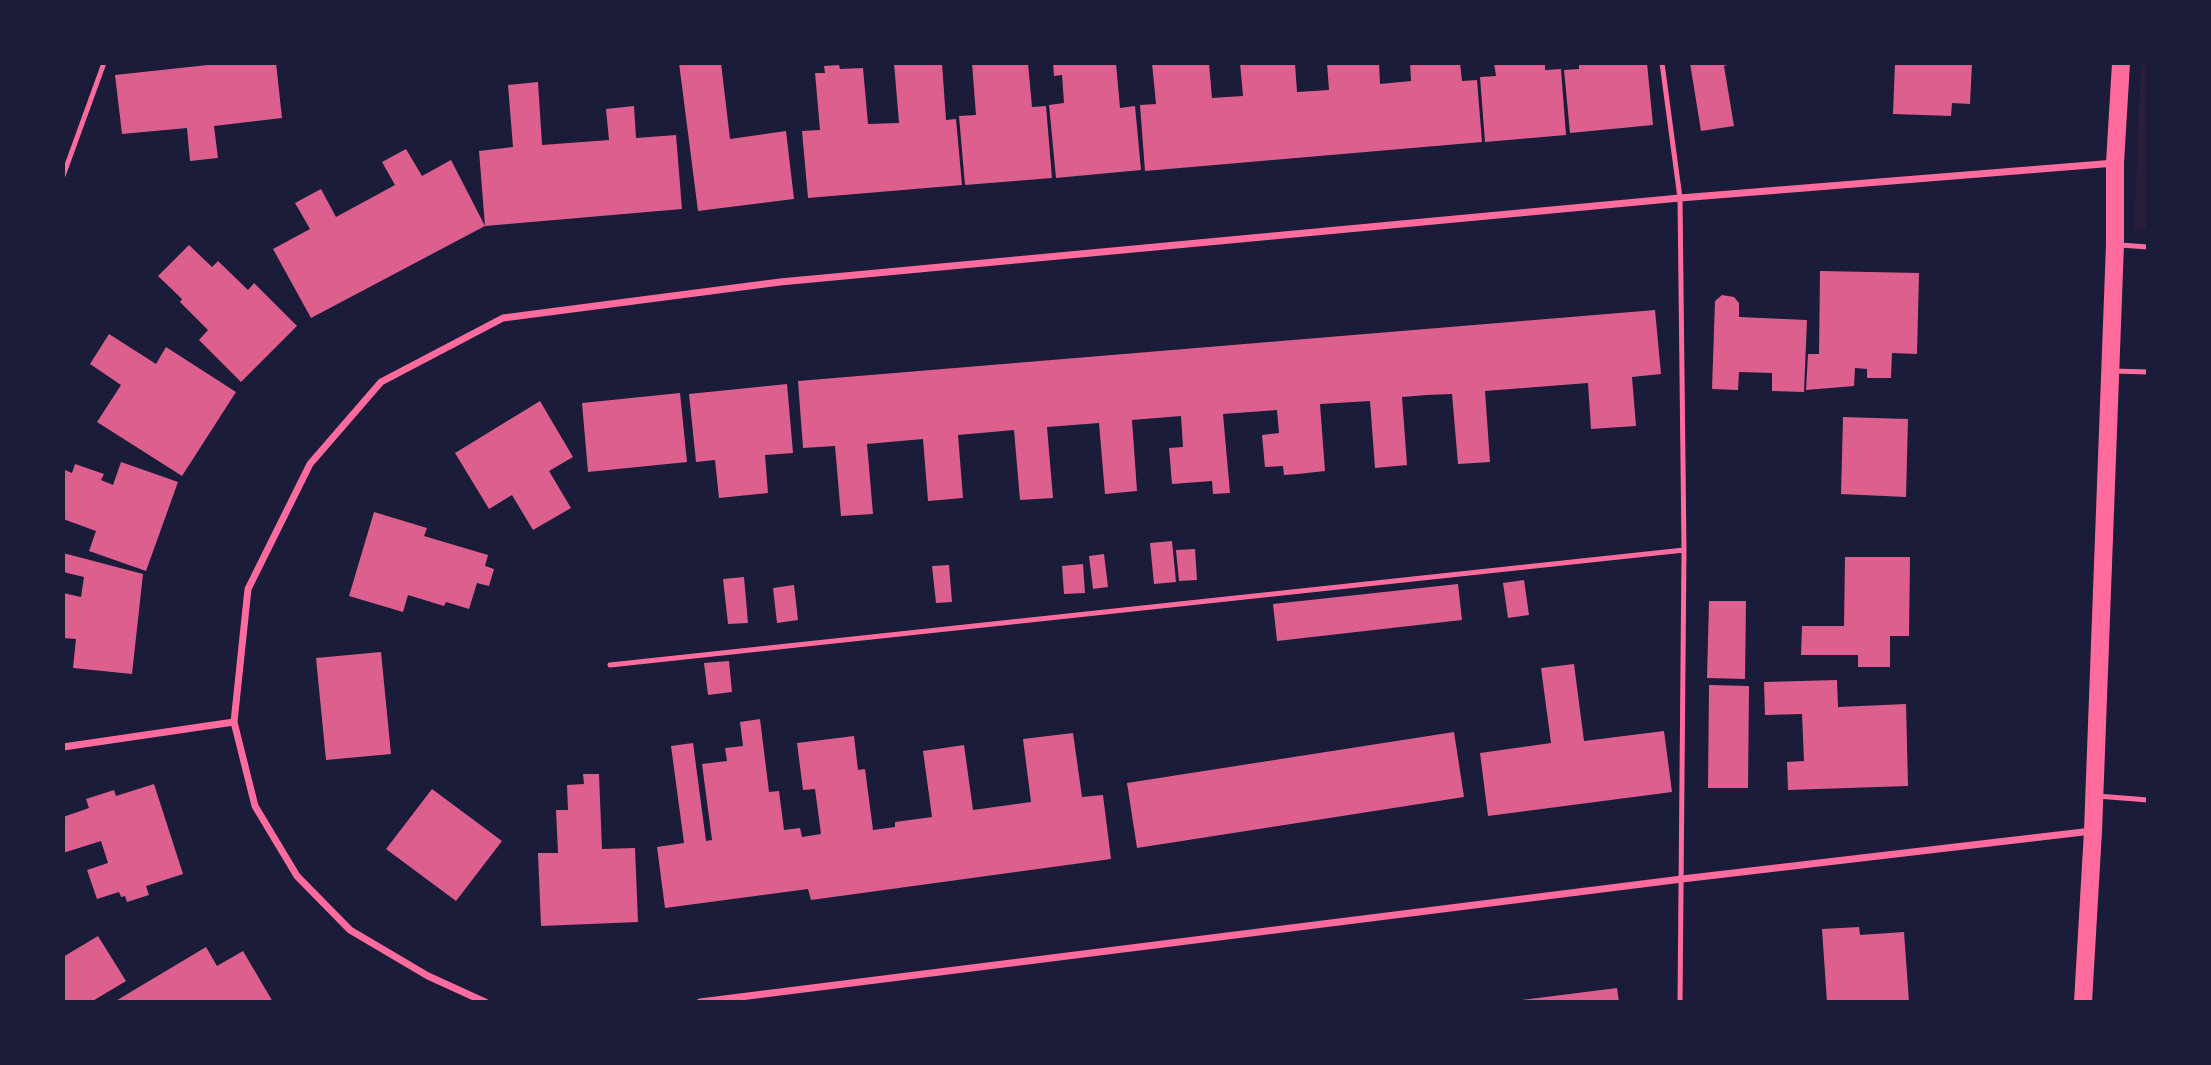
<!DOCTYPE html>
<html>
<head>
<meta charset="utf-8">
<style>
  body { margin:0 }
  #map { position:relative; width:2211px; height:1065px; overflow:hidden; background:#1b1b3a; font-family:Overpass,sans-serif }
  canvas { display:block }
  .frame { position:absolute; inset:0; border:65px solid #1b1b3a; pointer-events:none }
</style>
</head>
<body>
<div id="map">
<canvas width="2211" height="1065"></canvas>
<div class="frame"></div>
</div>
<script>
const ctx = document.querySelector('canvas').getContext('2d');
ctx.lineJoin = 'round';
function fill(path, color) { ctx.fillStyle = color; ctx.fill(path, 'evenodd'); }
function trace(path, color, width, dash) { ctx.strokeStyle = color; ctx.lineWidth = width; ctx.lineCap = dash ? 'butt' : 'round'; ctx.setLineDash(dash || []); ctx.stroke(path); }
fill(new Path2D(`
  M 2141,63 L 2148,63 L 2148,228 L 2134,229 Z`), '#2a1e3b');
fill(new Path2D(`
  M 226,63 L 276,63 L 282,118 L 214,126 L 218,158 L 190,161 L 187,128 L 122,134 L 115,75 Z
  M 679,63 L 721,63 L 730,139 L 786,131 L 794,199 L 698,211 Z
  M 894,63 L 942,63 L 946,120 L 956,119 L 962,185 L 808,198 L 802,131 L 820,130 L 815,73 L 825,73 L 824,66 L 839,65 L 840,69 L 863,68 L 868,124 L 899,123 Z
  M 972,63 L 1028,63 L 1032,107 L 1046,106 L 1052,178 L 965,185 L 959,116 L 976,115 Z
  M 1053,63 L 1116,63 L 1120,108 L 1135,106 L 1141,170 L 1056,178 L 1049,105 L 1064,103 L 1062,75 L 1054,76 Z
  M 1152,63 L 1209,63 L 1212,98 L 1243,96 L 1240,63 L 1295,63 L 1297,92 L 1329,90 L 1327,63 L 1379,63 L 1380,84 L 1411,81 L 1410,63 L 1460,63 L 1462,81 L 1477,80 L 1482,142 L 1145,171 L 1140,105 L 1156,104 Z
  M 1494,63 L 1545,63 L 1545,70 L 1561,69 L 1566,135 L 1485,142 L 1480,77 L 1496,76 Z
  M 1579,63 L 1647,63 L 1653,125 L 1570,133 L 1564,70 L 1579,69 Z
  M 1690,63 L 1734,63 L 1724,66 L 1734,126 L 1701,131 Z
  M 1895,63 L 1972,63 L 1970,104 L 1952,103 L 1951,116 L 1893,114 Z
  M 538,82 L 542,145 L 609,140 L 606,109 L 634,106 L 636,138 L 676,135 L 682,209 L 485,226 L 311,318 L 273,249 L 310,229 L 295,203 L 321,189 L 336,217 L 395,185 L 382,162 L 406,149 L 422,176 L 451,160 L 485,226 L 479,151 L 513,147 L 508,85 Z
  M 189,245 L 212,267 L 218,261 L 248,290 L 254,283 L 297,326 L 241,382 L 199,340 L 208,330 L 180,302 L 182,299 L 158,276 Z
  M 1820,271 L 1919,273 L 1917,354 L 1892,353 L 1891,378 L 1867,378 L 1867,369 L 1855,368 L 1854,386 L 1806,390 L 1808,354 L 1819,354 Z
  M 1722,295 L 1734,297 L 1739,303 L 1739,317 L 1807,320 L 1804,392 L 1772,391 L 1772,373 L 1739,372 L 1738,390 L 1712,389 L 1715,301 Z
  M 1655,310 L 1661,374 L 1632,377 L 1636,426 L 1591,429 L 1588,383 L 1485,391 L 1490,462 L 1458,464 L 1452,394 L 1427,395 L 1402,397 L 1407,465 L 1375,468 L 1370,401 L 1320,404 L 1325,471 L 1298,474 L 1284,475 L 1283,466 L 1265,467 L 1262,435 L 1279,433 L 1277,410 L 1223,414 L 1230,493 L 1213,494 L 1212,481 L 1172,484 L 1169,448 L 1183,447 L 1181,416 L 1132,420 L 1137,491 L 1105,494 L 1099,423 L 1047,427 L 1053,498 L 1020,500 L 1014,430 L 958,435 L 963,498 L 928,501 L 923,439 L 867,444 L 873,514 L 841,516 L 835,446 L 803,448 L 798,381 Z
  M 109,334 L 156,364 L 166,347 L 236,392 L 182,476 L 97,422 L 121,385 L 90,364 Z
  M 787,384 L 793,453 L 765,455 L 768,493 L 719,498 L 715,460 L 696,462 L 689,394 Z
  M 680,393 L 687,462 L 588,472 L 582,403 Z
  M 540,401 L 573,457 L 549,471 L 571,508 L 533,530 L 512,495 L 489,509 L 455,453 Z
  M 1843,417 L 1908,419 L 1906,497 L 1841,494 Z
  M 121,462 L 178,482 L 146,571 L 89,551 L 96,531 L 63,519 L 63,477 L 65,470 L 72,473 L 75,464 L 104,474 L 101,480 L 113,485 Z
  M 374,512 L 427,528 L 424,536 L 488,555 L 485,566 L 494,569 L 489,586 L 477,583 L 469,609 L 446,602 L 444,606 L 408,595 L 403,612 L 349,596 Z
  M 1172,541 L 1176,582 L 1154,584 L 1150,543 Z
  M 1195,549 L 1197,580 L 1179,581 L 1176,550 Z
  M 63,553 L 143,574 L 132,674 L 73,668 L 76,639 L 63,638 L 63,593 L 81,597 L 84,577 L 63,572 Z
  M 1104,554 L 1108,587 L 1093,589 L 1089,556 Z
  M 1845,557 L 1910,557 L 1909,636 L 1890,636 L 1890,667 L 1858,667 L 1858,655 L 1801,655 L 1802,626 L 1844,626 Z
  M 1083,564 L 1085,593 L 1064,594 L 1062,566 Z
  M 949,565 L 952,602 L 936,603 L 932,566 Z
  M 744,577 L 748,623 L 728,624 L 723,579 Z
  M 1524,580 L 1529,615 L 1508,618 L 1503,583 Z
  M 1458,584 L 1462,620 L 1277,641 L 1273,604 Z
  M 794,585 L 798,620 L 777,623 L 773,588 Z
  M 1709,601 L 1746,601 L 1745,679 L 1707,678 Z
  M 381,652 L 391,754 L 326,760 L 316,658 Z
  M 729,661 L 732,692 L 708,695 L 704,663 Z
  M 1574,664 L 1584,741 L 1664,731 L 1672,792 L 1488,816 L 1480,753 L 1551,743 L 1541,668 Z
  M 1837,680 L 1838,707 L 1906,704 L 1908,786 L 1788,790 L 1787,762 L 1804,761 L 1802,714 L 1765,715 L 1764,682 Z
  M 1709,685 L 1749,686 L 1748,788 L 1708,788 Z
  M 760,719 L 769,792 L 779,791 L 784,830 L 800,828 L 802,837 L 821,834 L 815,789 L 803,790 L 797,743 L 854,736 L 858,770 L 865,769 L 873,830 L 895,827 L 895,822 L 932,817 L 923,751 L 964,745 L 973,810 L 1031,802 L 1023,739 L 1073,733 L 1082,797 L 1103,795 L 1111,859 L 811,900 L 808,889 L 665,908 L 657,847 L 684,843 L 671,746 L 693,743 L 706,841 L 712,840 L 702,764 L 727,761 L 725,748 L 743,746 L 740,722 Z
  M 1454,732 L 1464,797 L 1137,848 L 1127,783 Z
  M 583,774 L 599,774 L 602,849 L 635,848 L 638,922 L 541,926 L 538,853 L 558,853 L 556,810 L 568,810 L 567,785 L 584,784 Z
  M 154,784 L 183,874 L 146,886 L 149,895 L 127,902 L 125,896 L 121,897 L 119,892 L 97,899 L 87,870 L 108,863 L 101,841 L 63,853 L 63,817 L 89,808 L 86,799 L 114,790 L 116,796 Z
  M 432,789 L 502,841 L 456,901 L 386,849 Z
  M 1859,927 L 1860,935 L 1904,932 L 1909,1002 L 1827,1002 L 1822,929 Z
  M 98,936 L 126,981 L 91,1002 L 63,1002 L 63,957 Z
  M 206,947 L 217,966 L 243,951 L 273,1002 L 114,1002 Z
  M 1617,988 L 1619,1002 L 1522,1002 L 1522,1000 Z`), '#dd5f8e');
trace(new Path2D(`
  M 1662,63 L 1680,198 L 1684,550 L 1680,1002
  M 63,176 L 104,63
  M 2120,245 L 2148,247
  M 2113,371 L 2148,372
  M 610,665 L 1684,550
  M 2097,796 L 2148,800`), '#ff6b9d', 5);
trace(new Path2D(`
  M 63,747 L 234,722
  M 485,1002 L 428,976 L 350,930 L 297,876 L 255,806 L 234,722 L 248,589 L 310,464 L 381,382 L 503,318 L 780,282 L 1680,198 L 2115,163
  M 700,1002 L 1682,879 L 2092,831`), '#ff6b9d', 7);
trace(new Path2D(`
  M 2083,1002 L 2093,831 L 2115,244 L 2115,163 L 2121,63`), '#ff6b9d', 18);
</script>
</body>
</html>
